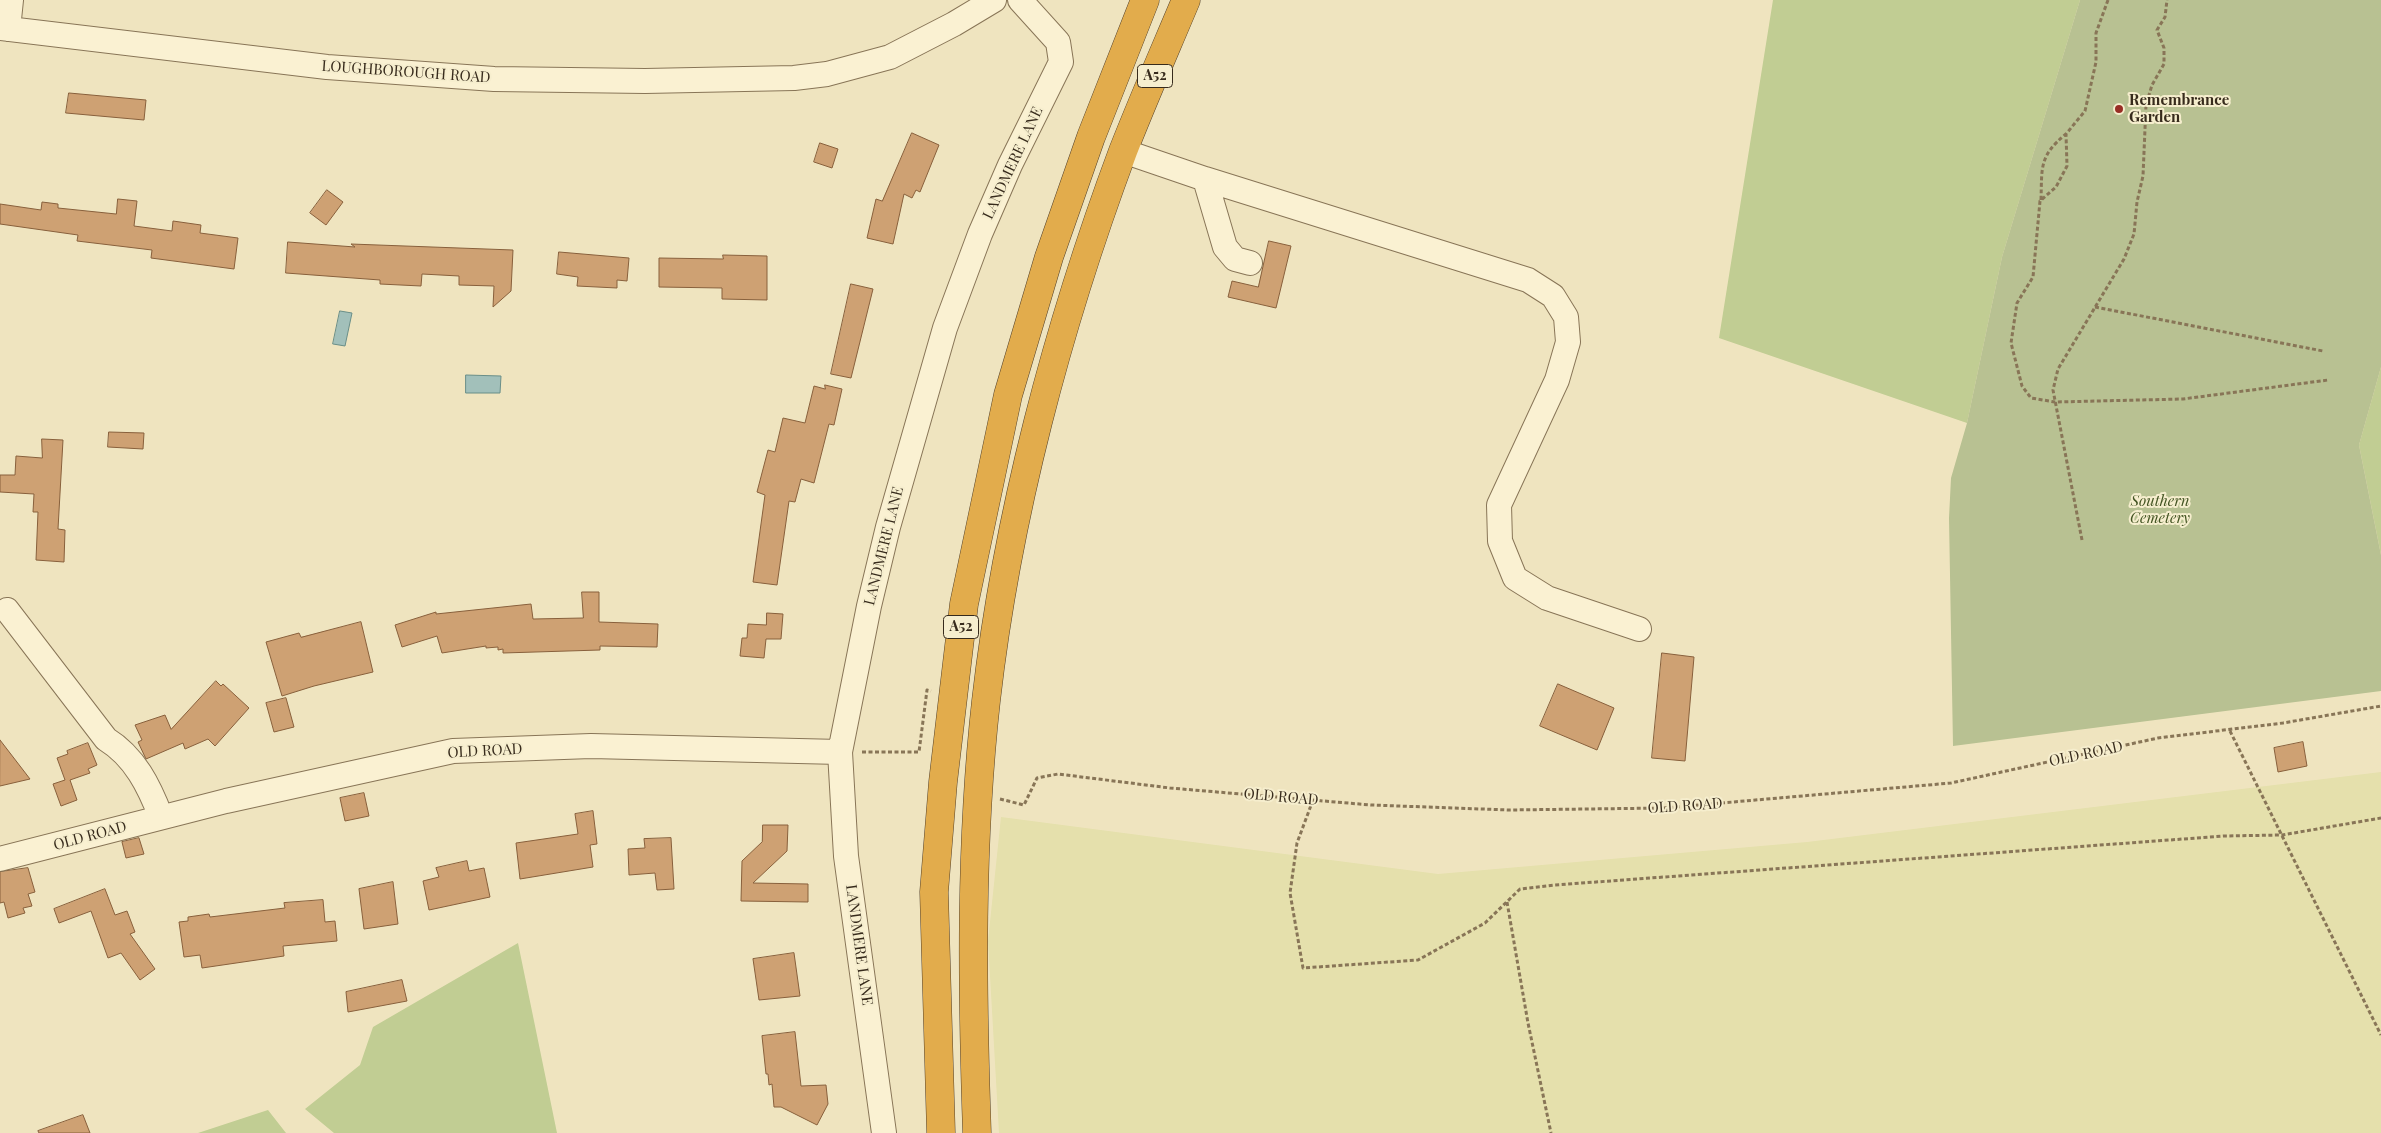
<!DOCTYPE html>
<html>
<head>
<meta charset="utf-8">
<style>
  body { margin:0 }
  canvas { display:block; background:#efe4bf }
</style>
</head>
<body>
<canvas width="2381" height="1133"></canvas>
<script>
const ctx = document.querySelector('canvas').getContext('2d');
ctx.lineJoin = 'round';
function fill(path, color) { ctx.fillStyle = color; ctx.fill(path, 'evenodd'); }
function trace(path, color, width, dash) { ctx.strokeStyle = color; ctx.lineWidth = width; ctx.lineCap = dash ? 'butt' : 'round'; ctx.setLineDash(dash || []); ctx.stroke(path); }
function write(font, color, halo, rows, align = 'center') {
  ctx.font = font + ' "Playfair Display",serif'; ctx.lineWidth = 4; ctx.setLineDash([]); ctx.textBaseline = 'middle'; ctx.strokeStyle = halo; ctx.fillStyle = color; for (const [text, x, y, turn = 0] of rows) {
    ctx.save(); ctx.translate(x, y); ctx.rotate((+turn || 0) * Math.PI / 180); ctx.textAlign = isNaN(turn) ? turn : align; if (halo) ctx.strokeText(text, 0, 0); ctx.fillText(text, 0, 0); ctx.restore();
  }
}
fill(new Path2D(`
  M 2381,772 L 2381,1133 L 999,1133 L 988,941 L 1001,817 L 1438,874 L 1807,842 Z`), '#e5e0ac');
fill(new Path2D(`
  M 1773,0 L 2080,0 L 2002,257 L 1967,423 L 1719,338 Z
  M 2381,367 L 2381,555 L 2359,445 Z
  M 518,943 L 557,1133 L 334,1133 L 305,1109 L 360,1065 L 373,1027 Z
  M 268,1110 L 286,1133 L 198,1133 Z`), '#c1cd93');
fill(new Path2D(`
  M 2080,0 L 2381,0 L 2381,367 L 2359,445 L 2381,555 L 2381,691 L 1953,746 L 1949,518 L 1951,478 L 1967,423 L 2002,257 Z`), '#b8c192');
const water = new Path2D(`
  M 340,311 L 352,313 L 345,346 L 333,344 Z
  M 466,375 L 501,376 L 500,393 L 466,393 Z`);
fill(water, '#a2c0ba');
trace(water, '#698e88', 1);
const building = new Path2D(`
  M 69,93 L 146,100 L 144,120 L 66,113 Z
  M 912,133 L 939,145 L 920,192 L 916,190 L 912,198 L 904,194 L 893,244 L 867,238 L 876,199 L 882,201 Z
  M 820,143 L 838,149 L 832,168 L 814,162 Z
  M 327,190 L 343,202 L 326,225 L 310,213 Z
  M 118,199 L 137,201 L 134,226 L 172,231 L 173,221 L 201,225 L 200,233 L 238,238 L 234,269 L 151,258 L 152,250 L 77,241 L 78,235 L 0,224 L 0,204 L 41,210 L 42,202 L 58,204 L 58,208 L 116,214 Z
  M 1269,241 L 1291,246 L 1276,308 L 1228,297 L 1232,281 L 1258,287 Z
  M 288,242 L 355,247 L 351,244 L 513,250 L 511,291 L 493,307 L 494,286 L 459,285 L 459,276 L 422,274 L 421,286 L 380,284 L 380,280 L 286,273 Z
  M 559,252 L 629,258 L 627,281 L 617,280 L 617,288 L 577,286 L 578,277 L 557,274 Z
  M 723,255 L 767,256 L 767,300 L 722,299 L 722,288 L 659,287 L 659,258 L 723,259 Z
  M 851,284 L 873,289 L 851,378 L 831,374 Z
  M 825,385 L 842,389 L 834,425 L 829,424 L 814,483 L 801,479 L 795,502 L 789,501 L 777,585 L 753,582 L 765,495 L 757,492 L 768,450 L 775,452 L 783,418 L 805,423 L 814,386 L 825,389 Z
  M 109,432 L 144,433 L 143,449 L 108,447 Z
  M 42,439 L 63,440 L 58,529 L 65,530 L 64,562 L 36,560 L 38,512 L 33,512 L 34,494 L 0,492 L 0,475 L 15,475 L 16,456 L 42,458 Z
  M 582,592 L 599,592 L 599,622 L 658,624 L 657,647 L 600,646 L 600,650 L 503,653 L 503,649 L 498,650 L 498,647 L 486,648 L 486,646 L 442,653 L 437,636 L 402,647 L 395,625 L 436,612 L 436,614 L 531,604 L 533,619 L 583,618 Z
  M 767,613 L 783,614 L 781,639 L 766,639 L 764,658 L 740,656 L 742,638 L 747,638 L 748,624 L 766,625 Z
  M 361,622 L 373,672 L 314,686 L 282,696 L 266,642 L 299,633 L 301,637 Z
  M 1662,653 L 1694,657 L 1685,761 L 1652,758 Z
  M 216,681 L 221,686 L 223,684 L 249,708 L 215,746 L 208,739 L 185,749 L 183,743 L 146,759 L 138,742 L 142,740 L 135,725 L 165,715 L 171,729 Z
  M 1558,684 L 1614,708 L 1597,750 L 1540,726 Z
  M 286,698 L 294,727 L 274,732 L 266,703 Z
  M 0,740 L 30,779 L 0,786 Z
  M 2303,742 L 2307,766 L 2278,772 L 2274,748 Z
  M 88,743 L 97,765 L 88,769 L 90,773 L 70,780 L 77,800 L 61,806 L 53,784 L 65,780 L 57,758 L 68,754 L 67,751 Z
  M 364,793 L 369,816 L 345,821 L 340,798 Z
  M 593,811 L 597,844 L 590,845 L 593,867 L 520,879 L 516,843 L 578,834 L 575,814 Z
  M 763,825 L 788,825 L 787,851 L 753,883 L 808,884 L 808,902 L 741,901 L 742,861 L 762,842 Z
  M 139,838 L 144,854 L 126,858 L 122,842 Z
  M 671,838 L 674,889 L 657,890 L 655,873 L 629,875 L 628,849 L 645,848 L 644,839 Z
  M 467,861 L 469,871 L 484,868 L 490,897 L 429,910 L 423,881 L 439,877 L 436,868 Z
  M 28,868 L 35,892 L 28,894 L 32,906 L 23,908 L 25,913 L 8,918 L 4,902 L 0,903 L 0,872 Z
  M 393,882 L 398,924 L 364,929 L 359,889 Z
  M 105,889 L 115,915 L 127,911 L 135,932 L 130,934 L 155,969 L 140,980 L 121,953 L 108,958 L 91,911 L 59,923 L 54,909 Z
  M 323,900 L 325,922 L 335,921 L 337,941 L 283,946 L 284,956 L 202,968 L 200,955 L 184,957 L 179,922 L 188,921 L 188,917 L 209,914 L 210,917 L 285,908 L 284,903 Z
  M 794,953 L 800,996 L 759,1000 L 753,959 Z
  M 402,980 L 407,1001 L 348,1012 L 346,992 Z
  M 795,1032 L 801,1086 L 826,1085 L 828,1104 L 817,1125 L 781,1107 L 774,1107 L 772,1084 L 769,1085 L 768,1074 L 766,1074 L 762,1036 Z
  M 83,1115 L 90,1133 L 39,1133 L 38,1131 Z`);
fill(building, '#cea173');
trace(building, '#88603c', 1);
const minor = new Path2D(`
  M 0,28 L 327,67 L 494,79 L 645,81 L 794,78 L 827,74 L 890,57 L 954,24 L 994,0
  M 8,29 L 11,0
  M 1123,151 L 1205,179 L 1225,247 L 1235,259 L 1250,263
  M 1205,179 L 1528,280 L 1553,296 L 1566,317 L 1568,342 L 1557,380 L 1499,505 L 1500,541 L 1515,578 L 1547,598 L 1639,629
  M 7,610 L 106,739 C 135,757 149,786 161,817
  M 0,859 L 226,801 L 453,751 L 591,746 L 840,752
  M 884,1133 L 846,856 L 840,752 L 869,606 L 888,527 L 945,328 L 980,234 L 1010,165 L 1061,62 L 1058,42 L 1020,0`);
const highway = new Path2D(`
  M 941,1133 L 934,892 L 943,782 L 964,604 L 1008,395 L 1049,257 L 1091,137 L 1145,0
  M 977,1133 C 972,989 970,844 986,701 C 1007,516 1058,325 1123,151 C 1143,100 1165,50 1186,0`);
trace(minor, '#887557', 26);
trace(highway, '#55422b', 29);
trace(new Path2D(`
  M 2108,0 L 2096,33 L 2096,62 L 2085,111 L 2066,134 L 2067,166 L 2056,187 L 2040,201 L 2033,277 L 2017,303 L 2011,343 L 2022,386 L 2031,398 L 2055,402 L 2183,399 L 2328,380
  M 2041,200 C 2042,167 2039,156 2066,134
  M 2095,307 L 2323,351
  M 2082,540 L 2053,390 L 2058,369 L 2124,259 L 2134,234 L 2137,202 L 2143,176 L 2146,105 L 2152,85 L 2164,64 L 2164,48 L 2157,30 L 2165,17 L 2167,0
  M 2230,731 L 2381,1035
  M 862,752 L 919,752 L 927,690 L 931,691
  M 1000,799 L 1024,805 L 1037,778 L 1058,774 L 1170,788 L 1371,805 L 1509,810 L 1664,808 L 1951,783 L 2158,738 L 2283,723 L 2381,706
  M 1313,800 L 1297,843 L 1290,893 L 1303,968 L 1418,960 L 1485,923 L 1520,889 L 1555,885 L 2224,836 L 2282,835 L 2381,818
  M 1507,902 L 1528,1023 L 1551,1133`), '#887557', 3, [4, 2.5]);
trace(minor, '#faf1d2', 24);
trace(highway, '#e2ac4c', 28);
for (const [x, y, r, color] of [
  [2119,109,5,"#982e25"]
]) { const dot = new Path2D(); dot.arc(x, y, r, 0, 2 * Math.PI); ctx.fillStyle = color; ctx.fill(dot); trace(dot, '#f6eece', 2); }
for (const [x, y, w] of [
  [1155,76,35],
  [961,627,35]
]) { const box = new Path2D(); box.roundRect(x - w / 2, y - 11.5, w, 23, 4); ctx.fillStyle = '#f6eece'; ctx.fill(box); trace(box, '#372b1c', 1); }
write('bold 14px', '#372b1c', null, [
  ["A52",1155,76],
  ["A52",961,627]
]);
write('15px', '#372b1c', '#f6eece', [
  ["LOUGHBOROUGH ROAD",406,72,4],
  ["LANDMERE LANE",1013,163,-65],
  ["LANDMERE LANE",884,546,-76],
  ["OLD ROAD",485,751,-3],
  ["OLD ROAD",2086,754,-12],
  ["OLD ROAD",1281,797,5],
  ["OLD ROAD",1685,806,-4],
  ["OLD ROAD",90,836,-15],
  ["LANDMERE LANE",859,945,82]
]);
write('bold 15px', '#372b1c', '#f6eece', [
  ["Remembrance",2129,100],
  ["Garden",2129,117]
], 'left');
write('italic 15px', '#435422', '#f6eece', [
  ["Southern",2160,501],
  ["Cemetery",2160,518]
]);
</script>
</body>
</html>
